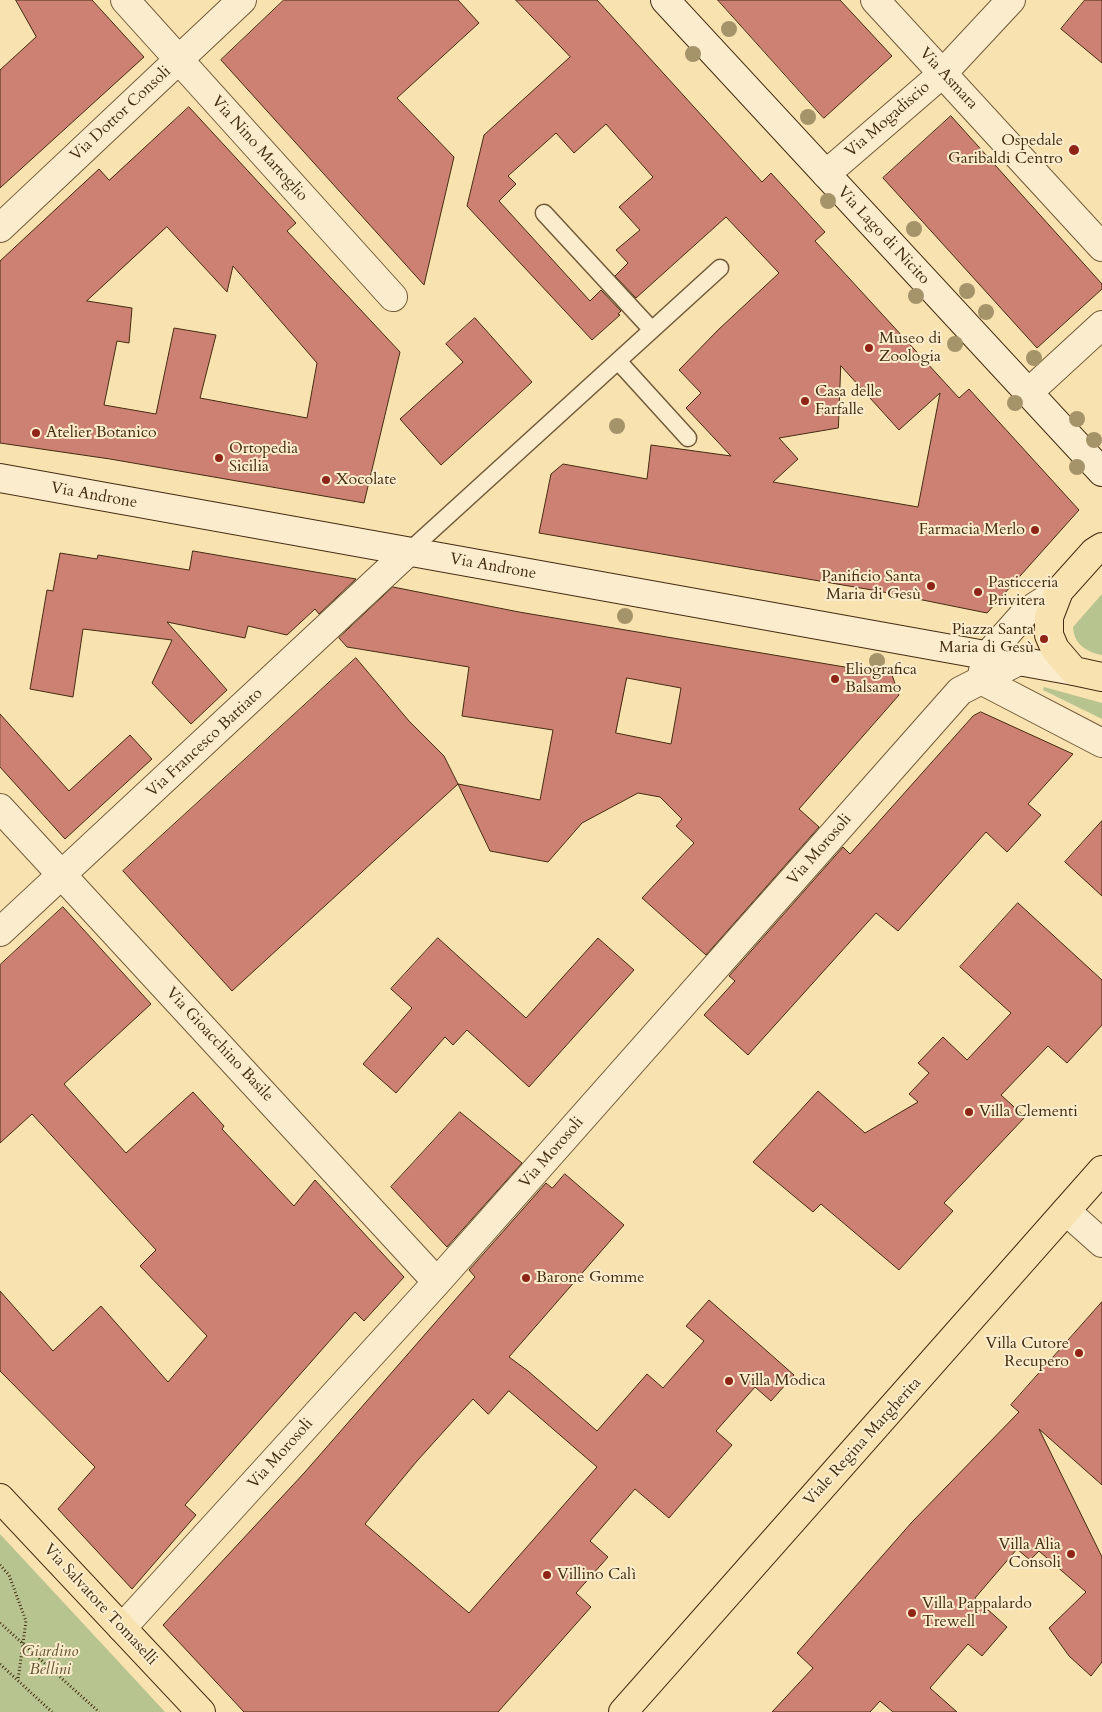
<!DOCTYPE html>
<html>
<head>
<meta charset="utf-8">
<style>
  body { margin:0 }
  canvas { display:block; background:#f8e2b0 }
</style>
</head>
<body>
<canvas width="1102" height="1712"></canvas>
<script>
const ctx = document.querySelector('canvas').getContext('2d');
ctx.lineJoin = 'round';
function fill(path, color) { ctx.fillStyle = color; ctx.fill(path, 'evenodd'); }
function trace(path, color, width, dash) { ctx.strokeStyle = color; ctx.lineWidth = width; ctx.lineCap = dash ? 'butt' : 'round'; ctx.setLineDash(dash || []); ctx.stroke(path); }
function write(font, color, halo, rows, align = 'center') {
  ctx.font = font + ' Cardo,serif'; ctx.lineWidth = 4; ctx.setLineDash([]); ctx.textBaseline = 'middle'; ctx.strokeStyle = halo; ctx.fillStyle = color; for (const [text, x, y, turn = 0] of rows) {
    ctx.save(); ctx.translate(x, y); ctx.rotate((+turn || 0) * Math.PI / 180); ctx.textAlign = isNaN(turn) ? turn : align; if (halo) ctx.strokeText(text, 0, 0); ctx.fillText(text, 0, 0); ctx.restore();
  }
}
fill(new Path2D(`
  M 1102,594 L 1102,655 C 1086,652 1074,644 1073,627 Z
  M 1044,687 L 1102,703 L 1102,719 L 1043,690 Z
  M 0,1534 L 142,1687 L 165,1712 L 0,1712 Z`), '#b8c48f');
const building = new Path2D(`
  M 16,0 L 92,0 L 144,57 L 0,188 L 0,70 L 36,37 Z
  M 284,0 L 458,0 L 479,23 L 397,98 L 454,157 L 424,285 L 221,60 Z
  M 516,0 L 597,0 L 762,182 L 771,173 L 825,232 L 815,241 L 959,398 L 969,389 L 1079,510 L 987,613 L 878,591 L 539,533 L 551,474 L 563,464 L 647,479 L 651,445 L 731,456 L 686,408 L 701,393 L 679,370 L 718,330 L 779,273 L 726,217 L 636,298 L 615,276 L 628,263 L 616,250 L 640,230 L 619,207 L 653,177 L 606,124 L 574,153 L 556,133 L 508,176 L 516,184 L 499,201 L 590,301 L 601,290 L 621,311 L 618,314 L 620,315 L 592,340 L 467,206 L 484,135 L 570,57 ZM 841,366 L 899,430 L 940,393 L 918,507 L 773,482 L 798,459 L 779,438 L 838,428 Z
  M 718,0 L 840,0 L 892,56 L 824,118 Z
  M 1085,0 L 1102,0 L 1102,63 L 1061,29 Z
  M 189,107 L 296,223 L 287,231 L 400,352 L 364,503 L 110,459 L 0,443 L 0,261 L 99,169 L 109,180 ZM 167,227 L 227,292 L 233,266 L 317,363 L 307,418 L 200,398 L 216,335 L 174,328 L 156,414 L 104,405 L 117,341 L 129,343 L 132,308 L 87,301 Z
  M 951,116 L 1102,284 L 1102,289 L 1037,348 L 883,178 Z
  M 475,318 L 532,382 L 441,465 L 400,419 L 463,362 L 446,344 Z
  M 193,551 L 356,579 L 319,614 L 315,609 L 287,635 L 248,626 L 245,638 L 167,622 L 227,690 L 191,724 L 152,683 L 172,640 L 83,629 L 73,697 L 30,689 L 47,590 L 53,591 L 60,553 L 97,559 L 98,555 L 189,570 Z
  M 393,587 L 519,612 L 892,675 L 899,695 L 799,809 L 819,827 L 706,955 L 642,898 L 694,843 L 676,826 L 682,819 L 660,797 L 638,793 L 582,823 L 548,862 L 490,851 L 458,784 L 540,800 L 553,730 L 462,716 L 469,667 L 347,647 L 339,638 ZM 627,678 L 681,688 L 671,744 L 616,733 Z
  M 356,658 L 409,721 L 444,756 L 458,784 L 232,991 L 123,871 Z
  M 981,712 L 1073,754 L 1028,804 L 1041,815 L 1007,852 L 986,832 L 898,931 L 876,913 L 748,1055 L 704,1015 L 735,981 L 729,976 L 843,847 L 850,854 L 973,716 Z
  M 0,714 L 69,791 L 130,735 L 152,759 L 65,839 L 0,767 Z
  M 1102,821 L 1102,896 L 1065,862 Z
  M 1018,903 L 1102,980 L 1102,1025 L 1067,1063 L 1048,1046 L 1001,1095 L 1025,1117 L 944,1203 L 953,1211 L 899,1270 L 821,1204 L 813,1212 L 753,1162 L 818,1091 L 865,1133 L 918,1102 L 909,1094 L 929,1073 L 918,1063 L 943,1037 L 967,1060 L 1011,1013 L 960,967 Z
  M 63,907 L 151,1004 L 64,1084 L 126,1153 L 193,1092 L 224,1126 L 222,1129 L 294,1206 L 315,1180 L 404,1277 L 364,1321 L 355,1312 L 185,1505 L 196,1515 L 132,1589 L 58,1509 L 95,1467 L 0,1371 L 0,1291 L 53,1351 L 101,1306 L 168,1382 L 207,1336 L 140,1266 L 156,1250 L 32,1114 L 0,1143 L 0,965 Z
  M 438,938 L 526,1018 L 598,938 L 634,970 L 529,1087 L 467,1030 L 453,1045 L 445,1037 L 396,1093 L 363,1064 L 412,1008 L 391,989 Z
  M 460,1112 L 522,1163 L 447,1247 L 391,1187 Z
  M 565,1174 L 624,1225 L 509,1357 L 528,1371 L 597,1431 L 647,1374 L 663,1388 L 704,1341 L 686,1326 L 709,1300 L 794,1375 L 771,1401 L 755,1387 L 716,1431 L 732,1445 L 669,1518 L 635,1489 L 590,1541 L 608,1557 L 576,1593 L 591,1607 L 498,1712 L 244,1712 L 163,1625 L 305,1472 L 475,1277 L 469,1270 L 546,1183 L 552,1188 ZM 509,1391 L 597,1467 L 469,1613 L 365,1524 L 417,1461 L 473,1399 L 488,1414 Z
  M 1102,1302 L 1102,1485 L 1039,1429 L 1102,1557 L 1102,1662 L 1091,1676 L 1069,1656 L 1049,1628 L 1086,1592 L 1039,1551 L 1030,1560 L 1017,1549 L 975,1598 L 1007,1627 L 982,1656 L 968,1644 L 930,1688 L 957,1712 L 893,1712 L 880,1701 L 870,1712 L 772,1712 L 813,1668 L 797,1653 L 912,1522 L 1019,1412 L 1011,1405 Z`);
fill(building, '#cd8172');
trace(building, '#442c11', 1);
const lane = new Path2D(`
  M 544,213 L 652,330
  M 618,361 L 688,438
  M 408,552 L 720,268`);
const street = new Path2D(`
  M 125,0 L 393,297
  M 875,0 L 1102,247
  M 826,174 L 942,74 L 1011,0
  M 0,228 L 242,0
  M 1028,393 L 1102,325
  M 1059,591 L 1025,613 L 986,657 L 981,680 L 1102,743
  M 0,808 L 437,1282
  M 0,932 L 408,552
  M 1066,1211 L 1102,1243
  M 122,1628 L 437,1282 L 960,691 L 1017,662`);
const secondary = new Path2D(`
  M 665,0 L 1102,472
  M 0,478 L 1074,671`);
const primary = new Path2D(`
  M 1102,547 L 1094,552 L 1059,591 L 1049,617 L 1049,635 L 1055,649 L 1074,671 L 1102,677
  M 0,1498 L 201,1712
  M 623,1712 L 1102,1170`);
trace(lane, '#715a39', 19);
trace(street, '#715a39', 30);
trace(secondary, '#442c11', 30);
trace(primary, '#442c11', 30);
trace(new Path2D(`
  M 0,1565 L 9,1575 L 26,1621 L 18,1680
  M 0,1623 L 99,1712
  M 0,1664 L 52,1712`), '#442c11', 3, [1, 2.5]);
trace(lane, '#faeccc', 16);
trace(street, '#faeccc', 28);
trace(secondary, '#faeccc', 28);
trace(primary, '#f8e2b0', 28);
ctx.fillStyle = '#a5936a';
for (const [x, y] of [
  [729,29],
  [693,54],
  [808,117],
  [828,201],
  [914,229],
  [967,291],
  [916,296],
  [986,312],
  [955,344],
  [1034,358],
  [1015,403],
  [1077,419],
  [617,426],
  [1094,440],
  [1077,467],
  [625,616],
  [877,661]
]) { ctx.beginPath(); ctx.arc(x, y, 8, 0, 2 * Math.PI); ctx.fill(); }
for (const [x, y, r, color] of [
  [1074,150,6,"#8f2418"],
  [869,348,5,"#8f2418"],
  [805,401,5,"#8f2418"],
  [36,433,5,"#8f2418"],
  [219,458,5,"#8f2418"],
  [326,480,5,"#8f2418"],
  [1035,530,5,"#8f2418"],
  [931,586,5,"#8f2418"],
  [978,592,5,"#8f2418"],
  [1044,639,5,"#8f2418"],
  [835,679,5,"#8f2418"],
  [969,1112,5,"#8f2418"],
  [526,1278,5,"#8f2418"],
  [1079,1353,5,"#8f2418"],
  [729,1381,5,"#8f2418"],
  [1071,1554,5,"#8f2418"],
  [547,1575,5,"#8f2418"],
  [912,1613,5,"#8f2418"]
]) { const dot = new Path2D(); dot.arc(x, y, r, 0, 2 * Math.PI); ctx.fillStyle = color; ctx.fill(dot); trace(dot, '#faeccc', 2); }
write('16px', '#442c11', '#faeccc', [
  ["Via Asmara",948,79,47],
  ["Via Dottor Consoli",121,114,-43],
  ["Via Mogadiscio",888,120,-41],
  ["Via Nino Martoglio",259,149,48],
  ["Via Lago di Nicito",883,236,47],
  ["Via Androne",94,496,10],
  ["Via Androne",493,567,10],
  ["Via Francesco Battiato",205,743,-43],
  ["Via Morosoli",820,850,-49],
  ["Via Gioacchino Basile",219,1045,47],
  ["Via Morosoli",552,1153,-49],
  ["Viale Regina Margherita",863,1442,-48],
  ["Via Morosoli",281,1454,-48],
  ["Via Salvatore Tomaselli",100,1605,47]
]);
write('16px', '#442c11', '#faeccc', [
  ["Ospedale",1063,141,"right"],
  ["Garibaldi Centro",1063,159,"right"],
  ["Museo di",879,339],
  ["Zoologia",879,357],
  ["Casa delle",815,392],
  ["Farfalle",815,410],
  ["Atelier Botanico",46,433],
  ["Ortopedia",229,449],
  ["Sicilia",229,467],
  ["Xocolate",336,480],
  ["Farmacia Merlo",1025,530,"right"],
  ["Panificio Santa",921,577,"right"],
  ["Maria di Gesù",921,595,"right"],
  ["Pasticceria",988,583],
  ["Privitera",988,601],
  ["Piazza Santa",1034,630,"right"],
  ["Maria di Gesù",1034,648,"right"],
  ["Eliografica",845,670],
  ["Balsamo",845,688],
  ["Villa Clementi",979,1112],
  ["Barone Gomme",536,1278],
  ["Villa Cutore",1069,1344,"right"],
  ["Recupero",1069,1362,"right"],
  ["Villa Modica",739,1381],
  ["Villa Alia",1061,1545,"right"],
  ["Consoli",1061,1563,"right"],
  ["Villino Calì",557,1575],
  ["Villa Pappalardo",922,1604],
  ["Trewell",922,1622]
], 'left');
write('italic 16px', '#615230', '#faeccc', [
  ["Giardino",50,1652],
  ["Bellini",50,1670]
]);
</script>
</body>
</html>
